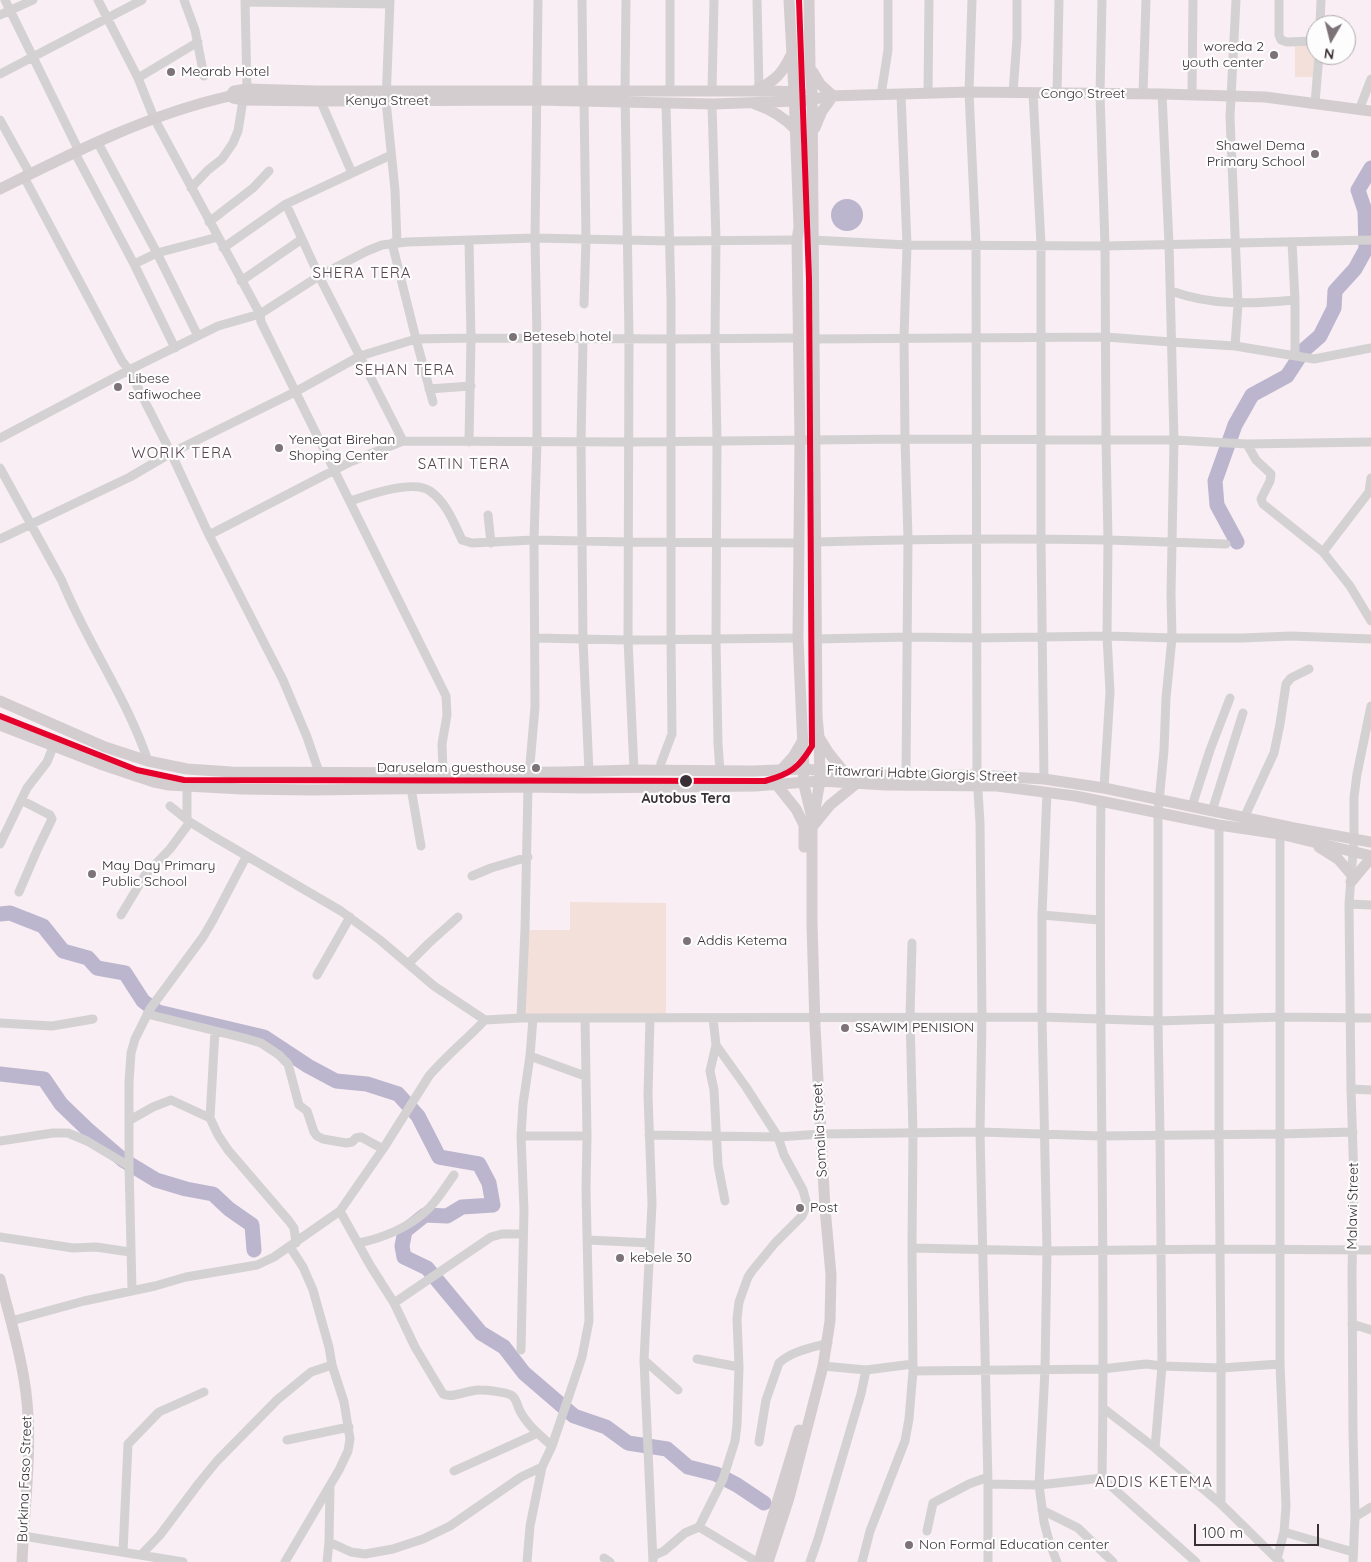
<!DOCTYPE html>
<html>
<head>
<meta charset="utf-8">
<style>
  body { margin:0 }
  #map { position:relative; width:1371px; height:1562px; overflow:hidden; background:#f8eef3; font-family:Quicksand,sans-serif }
  canvas { display:block }
  .north { position:absolute; left:1306px; top:15px; width:50px; height:50px; box-sizing:border-box; background:#fdfdfd; border:1px solid #afabad; border-radius:50%; rotate:188deg; font-size:14px; font-weight:700; line-height:20px; text-align:center; color:#392f34 }
  .north::after { content:''; display:block; margin:auto; width:18px; height:22px; background:#7c7277; clip-path:polygon(50% 0,100% 100%,50% 72%,0 100%) }
  .scale { position:absolute; left:1194px; top:1524px; width:125px; height:22px; box-sizing:border-box; border:2px solid #392f34; border-top:0; padding-left:6px; font-size:15px; line-height:18px; white-space:nowrap; color:#392f34; -webkit-text-stroke:4px #fdfdfd; paint-order:stroke }
</style>
</head>
<body>
<div id="map">
<canvas width="1371" height="1562"></canvas>
<div class="north">N</div>
<div class="scale">100 m</div>
</div>
<script>
const ctx = document.querySelector('canvas').getContext('2d');
ctx.lineJoin = 'round';
function fill(path, color) { ctx.fillStyle = color; ctx.fill(path, 'evenodd'); }
function trace(path, color, width, dash) { ctx.strokeStyle = color; ctx.lineWidth = width; ctx.lineCap = dash ? 'butt' : 'round'; ctx.setLineDash(dash || []); ctx.stroke(path); }
function write(font, color, halo, rows, align = 'center') {
  ctx.font = font + ' Quicksand,sans-serif'; ctx.lineWidth = 4.5; ctx.setLineDash([]); ctx.textBaseline = 'middle'; ctx.strokeStyle = halo; ctx.fillStyle = color; for (const [text, x, y, turn = 0] of rows) {
    ctx.save(); ctx.translate(x, y); ctx.rotate((+turn || 0) * Math.PI / 180); ctx.textAlign = isNaN(turn) ? turn : align; if (halo) ctx.strokeText(text, 0, 0); ctx.fillText(text, 0, 0); ctx.restore();
  }
}
fill(new Path2D(`
  M 1314,43 L 1315,77 L 1295,77 L 1295,44 Z
  M 570,902 L 666,903 L 666,1017 L 522,1016 L 527,930 L 570,930 Z`), '#f4e0db');
fill(new Path2D(`
  M831 215a16 16 0 1 1 32 0a16 16 0 1 1-32 0Z`), '#bbb5ce');
trace(new Path2D(`
  M 1237,542 L 1217,505 L 1215,481 L 1235,425 L 1252,395 L 1287,376 L 1304,350 L 1320,336 L 1334,308 L 1335,291 L 1355,269 L 1366,249 L 1365,211 L 1358,190 L 1371,168
  M 0,914 L 10,913 L 43,926 L 63,951 L 88,958 L 97,968 L 125,973 L 143,1001 L 158,1012 L 264,1037 L 308,1066 L 336,1081 L 367,1084 L 398,1094 L 418,1116 L 439,1157 L 479,1164 L 489,1183 L 493,1205 L 462,1207 L 447,1216 L 425,1215 L 405,1231 L 402,1246 L 404,1257 L 427,1268 L 481,1333 L 504,1347 L 524,1373 L 574,1416 L 606,1427 L 628,1443 L 667,1449 L 688,1467 L 716,1474 L 737,1485 L 764,1503
  M 0,1074 L 44,1079 L 61,1104 L 87,1129 L 123,1160 L 156,1180 L 186,1189 L 213,1194 L 229,1209 L 252,1225 L 254,1250`), '#bbb5ce', 15);
trace(new Path2D(`
  M 5,0 L 79,151
  M 98,0 L 138,78 L 154,118 L 260,314 L 261,322 L 446,696 L 447,715 L 442,744 L 443,773
  M 184,0 L 195,30 L 204,76
  M 245,0 L 247,89
  M 390,0 L 386,101 L 395,190 L 397,243
  M 582,0 L 583,90
  M 626,0 L 625,91 L 629,339 L 628,640 L 634,770
  M 757,0 L 759,88
  M 972,0 L 969,92 L 976,244 L 977,775 L 980,823 L 982,1017 L 980,1132 L 988,1484 L 988,1562
  M 1102,0 L 1100,94 L 1105,246 L 1106,440 L 1108,540 L 1107,636 L 1110,692 L 1104,788
  M 1279,0 L 1279,35 L 1281,40 L 1287,42 L 1316,41
  M 245,2 L 390,4
  M 0,15 L 33,0
  M 1320,25 L 1321,0
  M 0,74 L 142,0
  M 138,78 L 198,42
  M 670,91 L 670,0
  M 712,91 L 714,0
  M 928,93 L 929,0
  M 1013,93 L 1017,38 L 1017,0
  M 1033,93 L 1041,244 L 1041,540 L 1044,779
  M 901,94 L 907,245 L 904,337 L 905,439 L 908,539 L 906,776
  M 1057,94 L 1059,0
  M 1143,94 L 1146,0
  M 1192,94 L 1193,0
  M 318,95 L 352,173
  M 881,95 L 888,50 L 888,0
  M 584,101 L 586,239 L 584,304
  M 1315,103 L 1319,55
  M 712,104 L 716,240 L 715,339 L 717,440 L 716,639 L 718,744 L 720,771
  M 1359,110 L 1371,79
  M 0,120 L 30,174
  M 98,143 L 157,253 L 198,336
  M 75,153 L 134,264 L 175,348
  M 24,177 L 122,361 L 129,370 L 171,453 L 209,535 L 283,680 L 307,737 L 319,772
  M 191,188 L 208,170 L 222,159 L 233,143 L 238,131 L 243,100
  M 286,204 L 319,276 L 403,441
  M 209,222 L 253,188 L 269,171
  M 813,240 L 907,245 L 1105,246 L 1371,240
  M 469,241 L 471,338 L 469,442
  M 1292,242 L 1295,300 L 1295,356
  M 392,243 L 416,339 L 433,402
  M 223,248 L 286,204 L 391,155
  M 134,264 L 157,253 L 218,237
  M 241,281 L 302,239
  M 1171,291 C 1213,306 1251,304 1295,300
  M 583,339 L 581,441 L 582,541 L 583,640 L 589,772
  M 813,339 L 1106,337 L 1171,342 L 1235,346 L 1314,359 L 1371,348
  M 1235,346 L 1238,304 L 1230,117 L 1236,0
  M 429,389 L 471,386
  M 0,438 L 129,370 L 218,326 L 260,314 L 319,276 L 367,251 L 382,245 L 407,242 L 535,238 L 670,241 L 797,240
  M 1247,444 L 1256,460 L 1271,474 L 1270,481 L 1261,499 L 1263,504 L 1323,552 L 1350,586 L 1371,621
  M 0,468 L 62,581 C 87,643 127,698 148,761
  M 350,501 C 369,495 413,479 430,491 C 446,502 454,523 462,540 L 472,543 L 534,540 L 628,542 L 799,543
  M 488,515 L 491,543
  M 209,535 L 350,462 L 403,441 L 629,442 L 905,439 L 1174,440 L 1247,444 L 1371,442
  M 0,539 L 130,477 L 171,453 L 295,392 L 360,356 L 416,339 L 471,338 L 670,339 L 799,338
  M 816,542 C 913,539 1011,538 1108,540 C 1148,541 1187,543 1226,544
  M 1323,552 L 1369,492 L 1371,478
  M 536,638 L 628,640 L 798,638
  M 817,639 L 908,637 L 977,638 L 1107,636 L 1172,638 L 1242,638 L 1291,636 L 1371,639
  M 660,770 L 661,763 L 672,734 L 671,639 L 671,298 L 666,103
  M 411,788 L 421,846
  M 1047,792 L 1042,915 L 1042,1017 L 1047,1251 L 1045,1370 L 1039,1485 L 1044,1522 L 1049,1541 L 1057,1562
  M 1101,801 C 1098,1026 1106,1252 1102,1478
  M 170,806 L 190,822 L 211,835 L 341,911 L 380,940 L 434,986 L 485,1020 L 521,1018 L 1042,1017 L 1158,1021 L 1281,1017 L 1371,1018
  M 1192,806 L 1210,750 L 1230,698
  M 1212,811 L 1243,713
  M 1244,818 L 1274,753 L 1280,724 L 1286,684 L 1291,678 L 1309,669
  M 187,819 L 187,787
  M 0,844 L 27,788 L 47,762 L 53,747
  M 472,876 L 491,868 L 528,857
  M 19,892 L 38,848 L 52,819 L 50,815 L 21,800
  M 1349,904 L 1371,905
  M 121,915 L 145,875 L 170,849 L 190,822
  M 1042,915 L 1099,920
  M 912,943 L 910,1017 L 913,1133 L 912,1248 L 913,1371 L 1102,1369 L 1146,1364 L 1162,1366 L 1221,1368 L 1219,1135 L 1219,825
  M 408,964 L 429,943 L 458,917
  M 317,975 L 350,917
  M 147,1014 L 244,1038 L 261,1043 L 279,1055 L 288,1064 L 299,1105 L 307,1111 L 314,1132 L 317,1136 L 323,1139 L 346,1143 L 352,1142 L 356,1138 L 361,1137 L 383,1149
  M 521,1018 L 525,929 L 528,787 L 535,707 L 534,540 L 537,441 L 537,338 L 535,238 L 538,0
  M 650,1018 L 648,1095 L 652,1204 L 644,1360 L 653,1562
  M 713,1018 L 716,1045 L 710,1071 L 714,1090 L 718,1165 L 725,1201
  M 0,1023 L 52,1026 L 93,1019
  M 215,1031 L 210,1118 L 218,1135 L 228,1150 L 289,1221 L 294,1228 L 296,1243
  M 530,1056 L 585,1076
  M 1351,1089 L 1371,1090
  M 130,1120 L 153,1107 L 171,1100 L 210,1118
  M 649,1135 L 778,1137 L 821,1134 L 980,1132 L 1101,1136 L 1280,1134 L 1353,1132
  M 521,1136 L 587,1136
  M 0,1141 L 53,1133 L 68,1133 L 87,1141 L 129,1166
  M 340,1211 L 370,1265 L 394,1303 L 415,1347 L 443,1394 C 455,1399 468,1389 480,1390 C 487,1390 505,1392 511,1395 C 517,1398 517,1406 520,1411 C 527,1425 541,1436 552,1446
  M 0,1237 L 73,1248 L 96,1247 L 130,1252
  M 588,1240 L 650,1243
  M 359,1243 C 382,1238 407,1228 425,1212 C 437,1202 445,1187 454,1175
  M 912,1248 L 1047,1251 L 1219,1249 L 1371,1250
  M 132,1290 L 129,1166 L 129,1082 L 131,1053 L 135,1039 L 150,1009 L 203,937 L 213,920 L 246,857
  M 394,1303 L 491,1237 L 502,1234 L 523,1234
  M 11,1321 L 84,1301 L 155,1286 L 186,1277 L 257,1265 L 274,1257 L 340,1211 L 383,1149 L 429,1076 C 446,1056 467,1039 485,1020
  M 1352,1324 L 1371,1330
  M 521,1350 L 524,1210 L 521,1136 L 523,1104 L 530,1056 L 533,1018
  M 697,1359 L 739,1367
  M 644,1360 L 678,1390
  M 823,1366 L 866,1370 L 913,1364
  M 1103,1408 L 1155,1448 L 1221,1504 L 1280,1562
  M 287,1440 L 349,1427
  M 759,1442 L 766,1400 L 779,1363 C 792,1351 811,1348 828,1343
  M 1155,1448 L 1162,1366 L 1160,1134 L 1158,1021 L 1158,812 L 1164,750 L 1166,698 L 1172,638 L 1171,594 L 1174,440 L 1169,244 L 1162,94
  M 454,1471 L 538,1433
  M 988,1484 L 1039,1485 L 1102,1478 L 1196,1562
  M 1221,1504 L 1221,1368 L 1280,1364
  M 1042,1510 L 1078,1528 L 1113,1562
  M 1355,1517 L 1371,1507
  M 699,1527 L 757,1562
  M 927,1531 L 933,1503 L 969,1484 L 988,1477
  M 1284,1532 L 1353,1552
  M 23,1536 L 183,1562
  M 329,1542 L 351,1552 L 365,1554 L 393,1549 L 423,1539 L 450,1526 L 521,1477 L 542,1467
  M 123,1552 L 128,1444 L 159,1412 L 204,1392
  M 141,1555 L 160,1535 L 199,1483 L 217,1461 L 277,1400 L 311,1372 L 332,1365
  M 653,1556 L 664,1551 L 685,1533 L 699,1527 L 723,1479 L 735,1441 L 737,1425 L 739,1367 L 737,1319 L 739,1302 L 748,1277 L 752,1271 L 775,1243 L 802,1216 L 807,1205 L 803,1190 L 784,1155 L 778,1137 L 746,1087 L 716,1045
  M 604,1558 L 610,1562
  M 1277,1559 L 1284,1532 L 1286,1506 L 1280,1364 L 1280,834
  M 285,1562 L 339,1470 L 348,1451 L 350,1439 L 344,1402 L 332,1365 L 329,1347 L 313,1290 L 303,1267 L 290,1247
  M 327,1562 L 329,1542 L 330,1487
  M 527,1562 L 530,1526 L 542,1467 L 552,1446 L 582,1357 L 589,1321 L 586,1190 L 587,1136 L 585,1018
  M 810,1562 L 818,1539 L 861,1394 L 866,1370
  M 862,1562 L 870,1531 L 905,1441 L 909,1419 L 913,1371
  M 1353,1562 L 1355,1517 L 1353,1433 L 1352,1272 L 1354,1182 L 1351,1089 L 1349,904 L 1354,839 L 1354,797 L 1357,774 L 1371,706`), '#d4d1d3', 9);
trace(new Path2D(`
  M 789,0 L 794,92 L 799,227 L 797,240 L 800,440 L 798,638 L 804,769 L 803,781 L 812,818
  M 813,72 L 820,84 L 833,96 L 822,111 L 815,128
  M 756,90 C 775,81 782,74 791,55
  M 230,96 L 234,91 L 247,89 L 317,91 L 770,91 L 801,92
  M 755,104 C 770,109 785,118 796,130
  M 0,189 C 74,152 149,114 230,96 L 233,98 L 243,100 L 321,101 L 536,100 L 712,104 L 771,102 L 812,100 L 827,96 L 901,94 L 969,92 L 1162,94 L 1265,97 L 1371,111
  M 0,701 L 105,747 L 148,761 L 187,769 L 232,772 L 443,773 L 562,772 L 634,770 L 753,771 L 804,769 L 862,774 L 906,776 L 977,775 L 1044,779 L 1104,788 L 1294,828 L 1371,842
  M 0,725 L 100,764 L 154,782 L 169,785 L 241,789 L 313,790 L 528,787 L 585,788 L 755,786 L 820,781 L 886,785 L 997,786 L 1075,796 L 1219,825 L 1280,834 L 1371,856
  M 820,739 L 828,752 L 844,772
  M 781,770 L 793,757 L 803,740
  M 776,784 L 796,809 L 804,825 L 804,847
  M 813,826 L 830,805 L 857,783
  M 1319,847 L 1338,859 L 1351,874
  M 1351,882 L 1371,858
  M 0,1279 C 10,1319 23,1360 27,1402 C 32,1455 24,1509 22,1562
  M 759,1562 L 799,1430
  M 768,1562 L 789,1498 L 823,1366 L 830,1321 L 831,1275 L 825,1208 L 815,1026 L 812,924 L 812,826 L 820,781 L 819,737 L 817,716 L 812,92 L 810,67 L 809,0`), '#d4cdd0', 11);
trace(new Path2D(`
  M 0,716 L 137,770 L 184,780 L 765,781 C 790,774 799,768 812,746 L 809,279 L 799,0`), '#e4002b', 6);
for (const [x, y, r, color] of [
  [1274,55,5,"#7c7277"],
  [171,72,5,"#7c7277"],
  [1315,154,5,"#7c7277"],
  [513,337,5,"#7c7277"],
  [118,387,5,"#7c7277"],
  [279,448,5,"#7c7277"],
  [536,768,5,"#7c7277"],
  [686,781,7,"#392f34"],
  [92,874,5,"#7c7277"],
  [687,941,5,"#7c7277"],
  [845,1028,5,"#7c7277"],
  [800,1208,5,"#7c7277"],
  [620,1258,5,"#7c7277"],
  [909,1545,5,"#7c7277"]
]) { const dot = new Path2D(); dot.arc(x, y, r, 0, 2 * Math.PI); ctx.fillStyle = color; ctx.fill(dot); trace(dot, '#fdfdfd', 2); }
write('14px', '#392f34', '#fdfdfd', [
  ["woreda 2",1264,47,"right"],
  ["youth center",1264,63,"right"],
  ["Mearab Hotel",181,72],
  ["Shawel Dema",1305,146,"right"],
  ["Primary School",1305,162,"right"],
  ["Beteseb hotel",523,337],
  ["Libese",128,379],
  ["safiwochee",128,395],
  ["Yenegat Birehan",289,440],
  ["Shoping Center",289,456],
  ["Daruselam guesthouse",526,768,"right"],
  ["May Day Primary",102,866],
  ["Public School",102,882],
  ["Addis Ketema",697,941],
  ["SSAWIM PENISION",855,1028],
  ["Post",810,1208],
  ["kebele 30",630,1258],
  ["Non Formal Education center",919,1545]
], 'left');
write('14px', '#392f34', '#fdfdfd', [
  ["Congo Street",1083,94],
  ["Kenya Street",387,101],
  ["Fitawrari Habte Giorgis Street",922,774,2],
  ["Somalia Street",820,1130,-93],
  ["Malawi Street",1353,1206,-89],
  ["Burkina Faso Street",25,1479,-88]
]);
write('bold 14px', '#392f34', '#fdfdfd', [
  ["Autobus Tera",686,799]
]);
ctx.letterSpacing = '1px';
write('15px', '#5a454f', '#fdfdfd', [
  ["SHERA TERA",362,273],
  ["SEHAN TERA",405,370],
  ["WORIK TERA",182,453],
  ["SATIN TERA",464,464],
  ["ADDIS KETEMA",1154,1482]
]);
ctx.letterSpacing = '0px';
</script>
</body>
</html>
